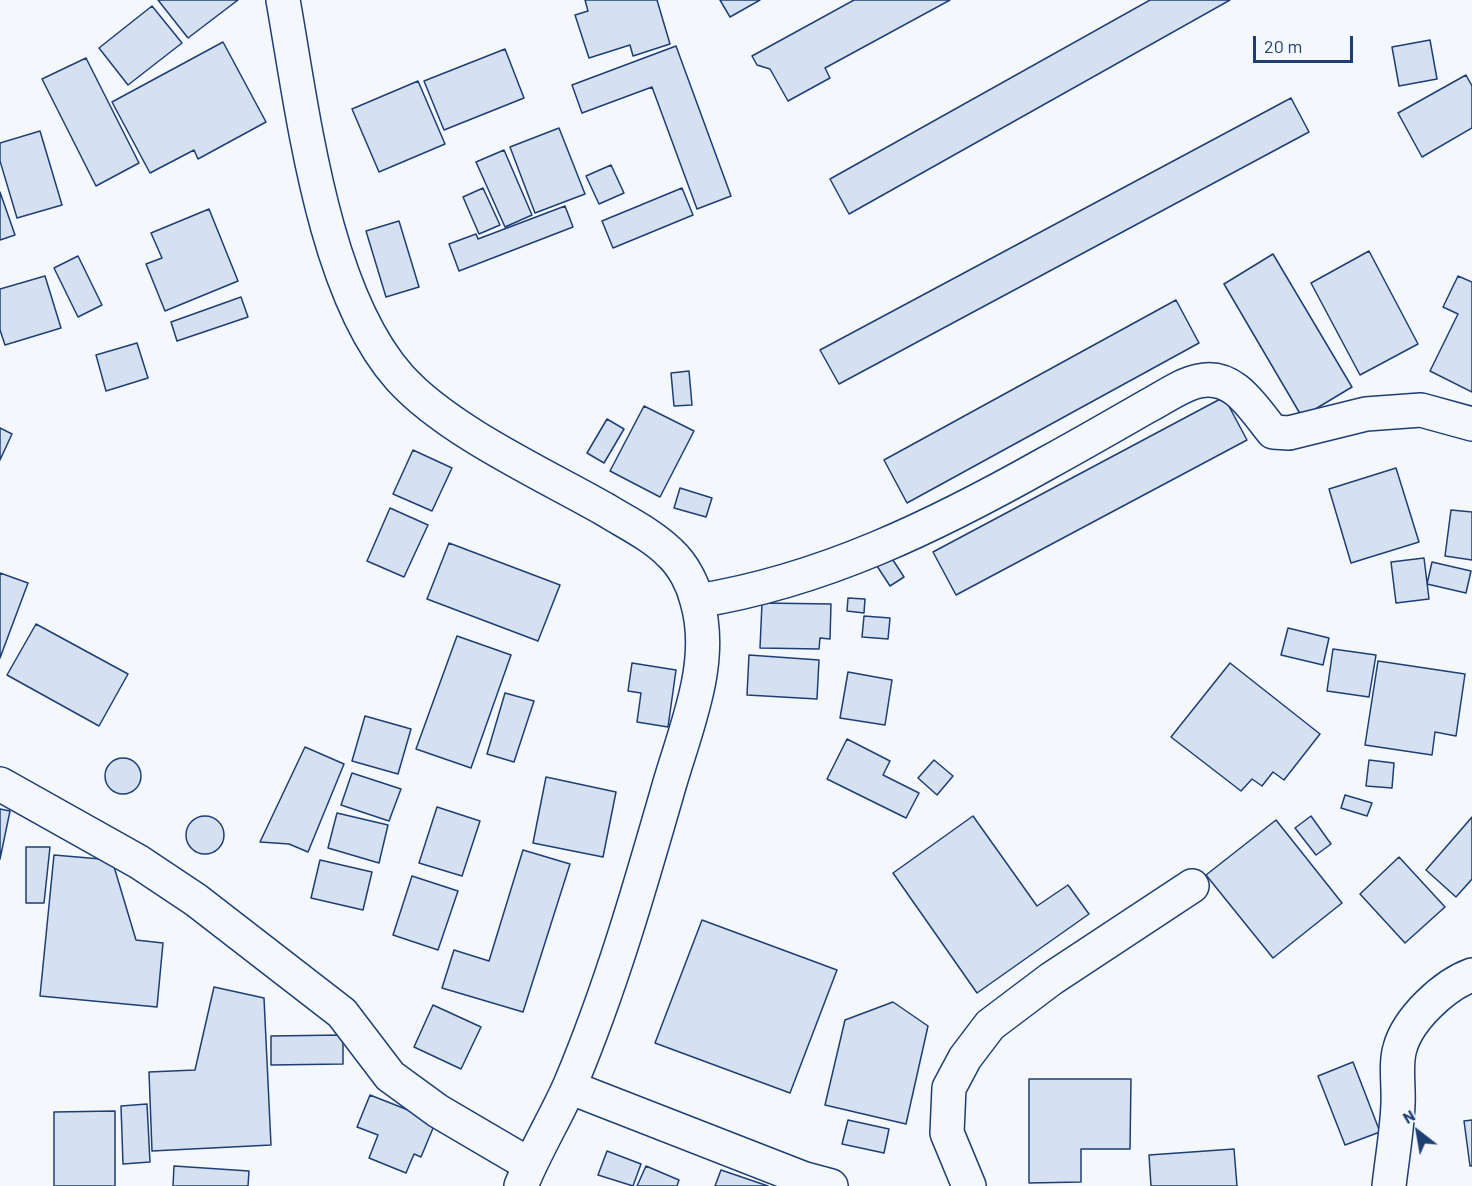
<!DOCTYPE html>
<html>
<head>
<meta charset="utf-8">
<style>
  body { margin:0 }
  #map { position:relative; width:1472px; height:1186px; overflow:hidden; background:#f4f7fb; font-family:Barlow,sans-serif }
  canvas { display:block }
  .north { position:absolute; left:1388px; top:1102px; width:60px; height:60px; -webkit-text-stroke:4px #f4f7fb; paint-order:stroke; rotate:329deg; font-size:16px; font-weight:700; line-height:24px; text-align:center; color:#1d3f73 }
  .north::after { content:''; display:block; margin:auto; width:21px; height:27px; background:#1d3f73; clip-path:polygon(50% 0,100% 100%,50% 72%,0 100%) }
  .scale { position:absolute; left:1253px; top:36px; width:100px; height:27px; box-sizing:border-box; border:3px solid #1d3f73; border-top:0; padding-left:8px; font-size:18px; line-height:21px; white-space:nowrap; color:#1d3f73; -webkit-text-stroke:4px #f4f7fb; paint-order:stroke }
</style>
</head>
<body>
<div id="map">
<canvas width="1472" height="1186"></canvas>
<div class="north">N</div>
<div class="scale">20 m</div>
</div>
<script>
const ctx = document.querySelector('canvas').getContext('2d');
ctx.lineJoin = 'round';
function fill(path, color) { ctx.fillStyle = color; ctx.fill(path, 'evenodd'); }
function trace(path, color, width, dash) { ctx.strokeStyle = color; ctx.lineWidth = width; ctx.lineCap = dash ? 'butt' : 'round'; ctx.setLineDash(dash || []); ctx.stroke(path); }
const building = new Path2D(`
  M 158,0 L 238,0 L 188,38 Z
  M 585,0 L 657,0 L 670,44 L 633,56 L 630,45 L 589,58 L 575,15 L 588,11 Z
  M 720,0 L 760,0 L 730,17 Z
  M 854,0 L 950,0 L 825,68 L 830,78 L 788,101 L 770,69 L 757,65 L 752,56 Z
  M 1150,0 L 1230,0 L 849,214 L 830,179 Z
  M 152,6 L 182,43 L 128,85 L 99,48 Z
  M 1430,40 L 1437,79 L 1399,86 L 1392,47 Z
  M 223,42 L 266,122 L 198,159 L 194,150 L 150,173 L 112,102 Z
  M 676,46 L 731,196 L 697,209 L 652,87 L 582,113 L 572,85 Z
  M 505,49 L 524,98 L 444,130 L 424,81 Z
  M 86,58 L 139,163 L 96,186 L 42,79 Z
  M 1466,75 L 1472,86 L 1472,128 L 1422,157 L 1398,113 Z
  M 418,81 L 445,144 L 379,172 L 352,109 Z
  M 1291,98 L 1309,132 L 839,384 L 820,350 Z
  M 559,128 L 585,194 L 535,213 L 510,147 Z
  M 40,131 L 62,205 L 17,218 L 0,161 L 0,143 Z
  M 504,150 L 532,215 L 505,227 L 476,162 Z
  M 611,165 L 624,193 L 599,204 L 586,176 Z
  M 483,188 L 500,225 L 479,234 L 463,197 Z
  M 682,188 L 693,215 L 613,248 L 602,221 Z
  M 0,192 L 15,235 L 0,240 Z
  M 565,206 L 573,227 L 459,271 L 449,244 L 476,234 L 478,239 Z
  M 209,209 L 238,281 L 165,311 L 146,264 L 162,258 L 151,233 Z
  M 399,221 L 419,287 L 386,297 L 366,231 Z
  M 1369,251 L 1418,344 L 1360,375 L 1311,283 Z
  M 1273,254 L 1352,387 L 1302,417 L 1224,284 Z
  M 78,256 L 102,305 L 78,317 L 54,268 Z
  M 45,276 L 61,328 L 5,345 L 0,330 L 0,289 Z
  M 1458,276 L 1472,282 L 1472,392 L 1430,371 L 1458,314 L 1443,307 Z
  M 241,297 L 248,317 L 177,341 L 171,322 Z
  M 1176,300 L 1199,343 L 907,503 L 884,460 Z
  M 137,343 L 148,378 L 106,391 L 96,355 Z
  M 689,371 L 692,405 L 674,406 L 671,373 Z
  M 1224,397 L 1247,440 L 956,595 L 933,552 Z
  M 644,406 L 694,431 L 660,497 L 610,471 Z
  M 607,419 L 624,429 L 604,463 L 587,453 Z
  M 0,428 L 12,434 L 0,460 Z
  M 413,450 L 452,468 L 432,511 L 393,494 Z
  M 1396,468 L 1419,542 L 1351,563 L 1329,489 Z
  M 680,488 L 712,498 L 706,517 L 674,508 Z
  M 390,508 L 428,525 L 404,577 L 367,561 Z
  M 1451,510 L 1472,512 L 1472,560 L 1445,556 Z
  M 449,543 L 560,585 L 538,641 L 427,599 Z
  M 891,557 L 904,577 L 890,586 L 877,566 Z
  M 1424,558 L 1429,599 L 1396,603 L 1391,562 Z
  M 1432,562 L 1471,571 L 1466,593 L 1427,584 Z
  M 0,573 L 28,583 L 0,658 Z
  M 848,598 L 865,599 L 864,613 L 847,611 Z
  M 762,603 L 831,604 L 830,639 L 820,638 L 819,649 L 760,648 Z
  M 864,616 L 890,618 L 888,639 L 862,637 Z
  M 36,624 L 128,674 L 99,726 L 7,675 Z
  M 1288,628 L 1329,638 L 1323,665 L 1281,655 Z
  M 457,636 L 511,655 L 471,768 L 416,749 Z
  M 1333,649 L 1376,655 L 1369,697 L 1327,691 Z
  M 749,655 L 819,660 L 817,699 L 747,695 Z
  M 1378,661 L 1465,674 L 1456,736 L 1435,732 L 1432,755 L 1365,745 Z
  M 632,663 L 676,670 L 668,727 L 637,722 L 641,693 L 628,691 Z
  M 1230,663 L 1320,734 L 1284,780 L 1273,772 L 1262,786 L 1252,779 L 1241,791 L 1171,737 Z
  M 848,672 L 892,680 L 885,725 L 840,718 Z
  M 505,693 L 534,701 L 514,762 L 487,754 Z
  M 365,716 L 411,729 L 398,774 L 352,761 Z
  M 847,739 L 890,761 L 883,775 L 919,793 L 906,818 L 827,779 Z
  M 305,747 L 344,764 L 308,852 L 289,844 L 260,842 Z
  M105 776a18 18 0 1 1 36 0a18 18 0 1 1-36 0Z
  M 934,760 L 953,776 L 937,795 L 918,778 Z
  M 1369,760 L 1394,763 L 1392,788 L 1366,786 Z
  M 352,773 L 401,789 L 389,821 L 341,805 Z
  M 546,777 L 616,792 L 603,857 L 533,843 Z
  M 1345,795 L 1372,803 L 1367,816 L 1341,808 Z
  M 437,807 L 480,821 L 462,876 L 419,863 Z
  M 0,809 L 10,811 L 0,859 Z
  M 337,813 L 388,825 L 379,863 L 328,848 Z
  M 973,816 L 1037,906 L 1068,885 L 1089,914 L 977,993 L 893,873 Z
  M 1311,816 L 1331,844 L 1316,855 L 1295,828 Z
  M186 835a19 19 0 1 1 38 0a19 19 0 1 1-38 0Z
  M 1472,817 L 1472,879 L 1456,897 L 1426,870 Z
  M 1276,820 L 1342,903 L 1273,958 L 1206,875 Z
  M 26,847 L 50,847 L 44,903 L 26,903 Z
  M 523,850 L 570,864 L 523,1012 L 442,988 L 454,950 L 489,961 Z
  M 54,855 L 112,860 L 136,940 L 163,943 L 157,1007 L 40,996 Z
  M 1399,857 L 1445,907 L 1405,943 L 1360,894 Z
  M 320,860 L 372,872 L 363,910 L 311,898 Z
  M 412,876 L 458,891 L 438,950 L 393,935 Z
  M 702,920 L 837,970 L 790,1093 L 655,1043 Z
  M 214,987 L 264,998 L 271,1145 L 152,1151 L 149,1072 L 195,1070 Z
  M 893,1002 L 928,1026 L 906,1124 L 825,1105 L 845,1020 Z
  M 433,1005 L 481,1027 L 461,1069 L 414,1047 Z
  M 343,1035 L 343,1064 L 271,1065 L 271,1036 Z
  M 1353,1062 L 1380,1132 L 1345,1145 L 1318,1076 Z
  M 1029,1079 L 1131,1079 L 1130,1149 L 1081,1149 L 1081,1182 L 1029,1183 Z
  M 370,1095 L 436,1121 L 421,1157 L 414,1154 L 406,1173 L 369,1158 L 378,1135 L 357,1127 Z
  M 147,1104 L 150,1162 L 123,1164 L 121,1106 Z
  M 115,1111 L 115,1186 L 54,1186 L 54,1112 Z
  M 848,1120 L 889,1129 L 884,1153 L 842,1144 Z
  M 1472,1120 L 1472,1166 L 1470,1166 L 1464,1121 Z
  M 1234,1149 L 1237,1186 L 1151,1186 L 1149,1155 Z
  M 607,1151 L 641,1164 L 633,1186 L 598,1175 Z
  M 174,1166 L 249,1171 L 248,1186 L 173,1186 Z
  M 646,1166 L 679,1180 L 677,1186 L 637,1186 Z
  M 721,1170 L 768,1186 L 715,1186 Z`);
fill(building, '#d5e0f0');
trace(building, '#1d3f73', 1.5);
const minor = new Path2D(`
  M 283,0 C 303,112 323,292 400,378 C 448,431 543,474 606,510 C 627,523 652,535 670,553 C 683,565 693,584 697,601 C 715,662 686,727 669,786 C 640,887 611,988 570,1085 C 555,1119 535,1151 521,1186
  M 697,601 C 823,581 937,525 1047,463 C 1080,445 1113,426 1146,407 C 1162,399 1182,384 1199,381 C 1234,373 1253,408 1273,432 L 1289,433 L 1366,414 L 1421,410 L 1472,424
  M 0,784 L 139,862 L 196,900 L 342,1013 L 390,1076 L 438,1111 L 530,1165
  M 569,1087 L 805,1179 L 831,1186
  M 969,1186 L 947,1133 L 949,1088 L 965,1058 L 990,1025 L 1051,979 L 1192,886
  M 1389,1186 C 1392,1159 1397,1131 1398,1104 C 1399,1087 1395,1064 1400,1048 C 1408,1019 1444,985 1472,975`);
trace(minor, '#1d3f73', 36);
trace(minor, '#f4f7fb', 33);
</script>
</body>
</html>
